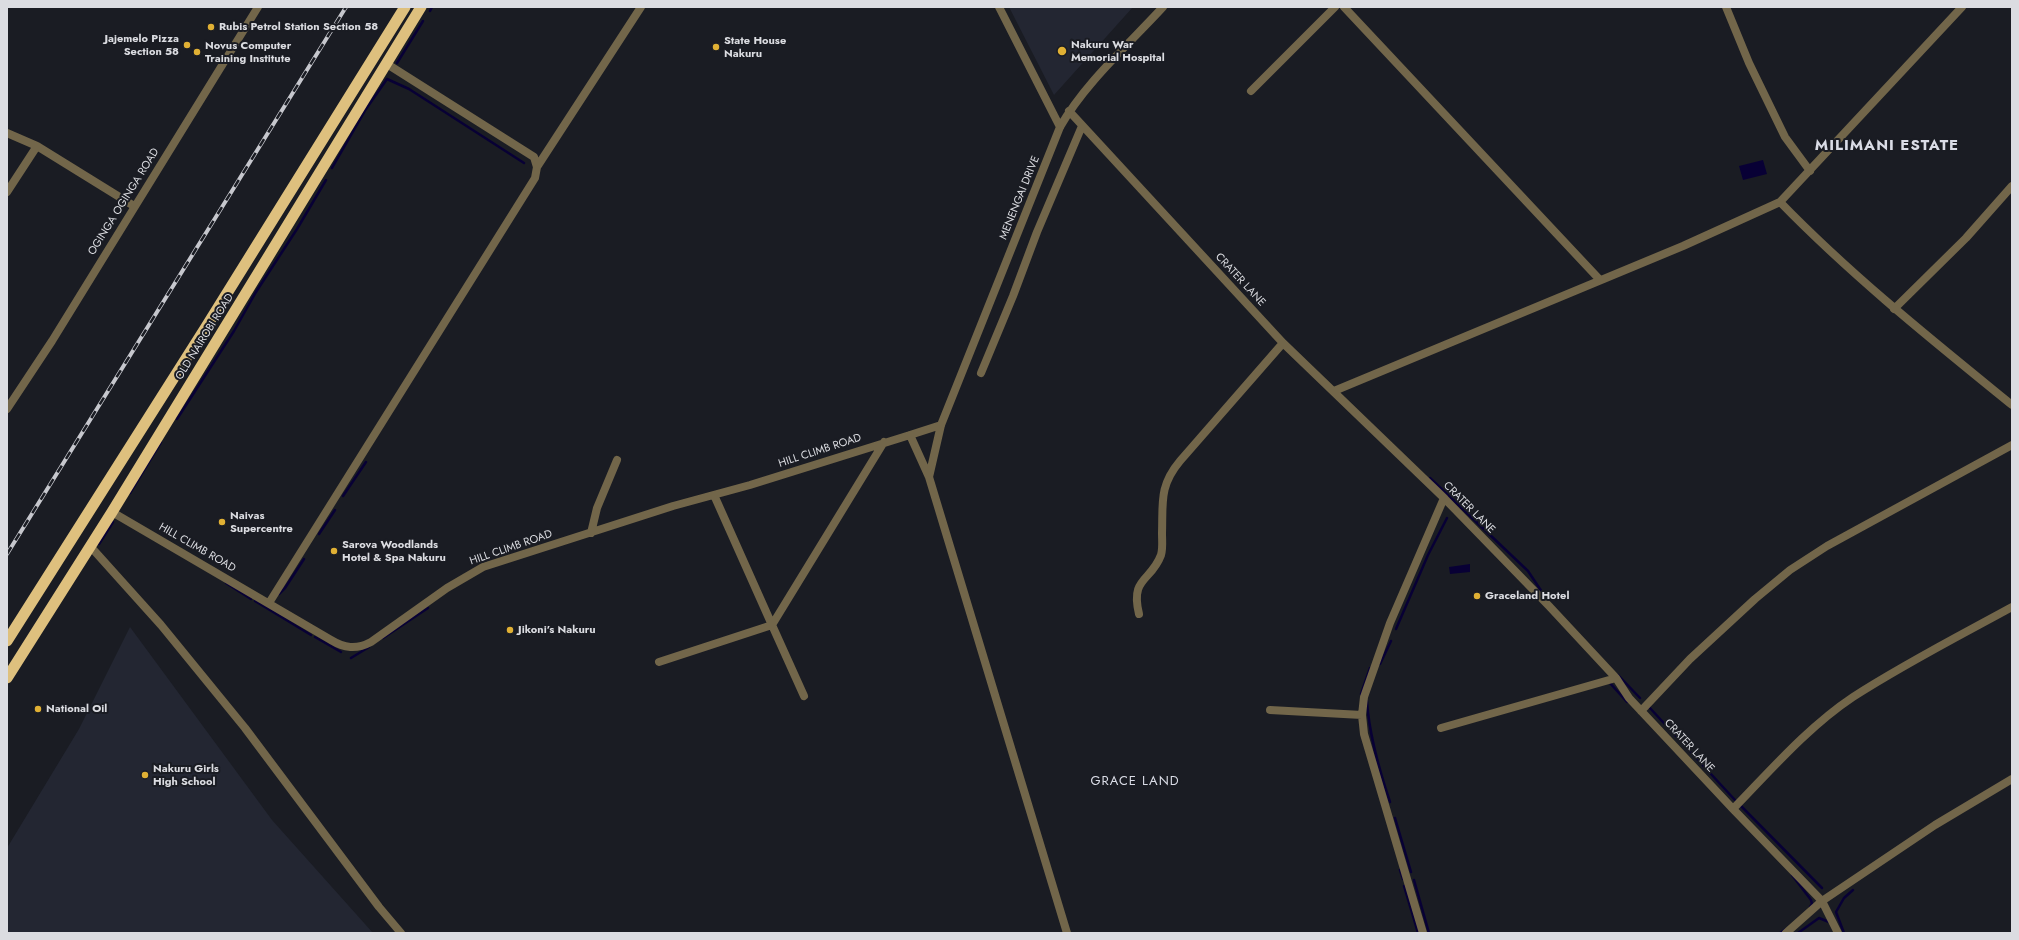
<!DOCTYPE html>
<html>
<head>
<meta charset="utf-8">
<style>
  body { margin:0 }
  #map { position:relative; width:2019px; height:940px; overflow:hidden; background:#1a1c23; font-family:Jost,sans-serif }
  canvas { display:block }
  .frame { position:absolute; inset:0; border:8px solid #dbdce1; pointer-events:none }
</style>
</head>
<body>
<div id="map">
<canvas width="2019" height="940"></canvas>
<div class="frame"></div>
</div>
<script>
const ctx = document.querySelector('canvas').getContext('2d');
ctx.lineJoin = 'round';
function fill(path, color) { ctx.fillStyle = color; ctx.fill(path, 'evenodd'); }
function trace(path, color, width, dash) { ctx.strokeStyle = color; ctx.lineWidth = width; ctx.lineCap = dash ? 'butt' : 'round'; ctx.setLineDash(dash || []); ctx.stroke(path); }
function write(font, color, halo, rows, align = 'center') {
  ctx.font = font + ' Jost,sans-serif'; ctx.lineWidth = 4; ctx.setLineDash([]); ctx.textBaseline = 'middle'; ctx.strokeStyle = halo; ctx.fillStyle = color; for (const [text, x, y, turn = 0] of rows) {
    ctx.save(); ctx.translate(x, y); ctx.rotate((+turn || 0) * Math.PI / 180); ctx.textAlign = isNaN(turn) ? turn : align; if (halo) ctx.strokeText(text, 0, 0); ctx.fillText(text, 0, 0); ctx.restore();
  }
}
fill(new Path2D(`
  M 1009,7 L 1133,7 L 1054,95 Z
  M 130,627 L 272,820 L 373,933 L 7,933 L 7,848 L 79,729 Z`), '#232632');
fill(new Path2D(`
  M 1763,160 L 1767,174 L 1743,180 L 1739,166 Z
  M 1470,564 L 1470,572 L 1450,574 L 1449,567 Z`), '#080035');
trace(new Path2D(`
  M 430,11 L 432,7
  M 397,63 L 423,21
  M 332,168 L 366,109 L 387,79 L 409,89 L 524,163
  M 177,419 L 234,331 L 256,292 L 297,229 L 326,180
  M 1430,478 L 1528,571 L 1544,595
  M 130,493 L 161,442
  M 343,496 L 366,462
  M 319,534 L 335,510
  M 99,544 L 113,522
  M 226,583 L 251,599
  M 279,594 L 285,588 L 304,559
  M 255,601 L 311,635
  M 1396,629 L 1428,555 L 1447,518
  M 315,637 L 341,652
  M 383,638 L 428,608
  M 351,658 L 369,647
  M 1380,664 L 1391,641
  M 1618,675 L 1640,698
  M 1609,682 L 1627,702
  M 1361,694 L 1370,668
  M 1367,701 C 1369,735 1379,769 1390,802
  M 1649,707 L 1735,800
  M 1741,806 L 1822,888
  M 1395,818 L 1411,872
  M 1400,870 L 1403,879
  M 1792,875 L 1811,900 L 1812,904 L 1810,907
  M 1414,880 L 1429,933
  M 1404,886 L 1418,933
  M 1780,933 L 1786,929
  M 1798,933 L 1819,918 L 1829,922
  M 1844,933 L 1836,912 L 1844,898 L 1853,890`), '#080035', 2.5);
trace(new Path2D(`
  M 999,7 L 1060,127
  M 1344,7 L 1600,280
  M 1726,7 L 1749,63 L 1785,137 L 1810,171
  M 1251,91 L 1335,7
  M 1069,111 L 1283,343 L 1444,498 L 1549,606 L 1616,678 L 1629,698 L 1733,809 L 1822,901 L 1838,933
  M 7,133 L 37,146 L 134,206
  M 537,167 L 641,7
  M 7,192 L 37,146
  M 1780,202 C 1852,276 1932,340 2012,405
  M 1894,309 L 1966,238 L 2012,186
  M 981,373 L 1013,296 L 1037,232 L 1082,126
  M 1334,391 L 1683,246 L 1780,202 L 1962,7
  M 929,477 L 910,435 L 941,425
  M 112,512 L 331,640 C 344,648 356,650 371,642 L 447,588 L 483,567 L 673,506 L 750,485 L 910,435
  M 591,533 L 597,508 L 617,460
  M 90,546 L 161,625 L 245,728 L 379,907 L 401,933
  M 269,603 L 535,178 L 537,167 L 534,157 L 387,64
  M 1139,614 C 1130,577 1151,582 1161,555 C 1163,548 1162,540 1162,533 C 1163,503 1159,486 1180,461 L 1283,343
  M 659,662 L 772,625 L 714,495
  M 804,696 L 772,625 L 884,442
  M 1270,710 L 1362,715
  M 1641,711 L 1690,659 L 1755,599 L 1790,570 L 1827,546 L 2012,445
  M 1441,728 L 1616,678
  M 1733,809 C 1771,770 1808,727 1853,697 C 1904,664 1959,636 2012,607
  M 1067,933 L 929,477 L 941,425 L 1060,127 C 1085,83 1129,44 1163,7
  M 1423,933 L 1364,734 L 1362,715 L 1364,697 L 1390,623 L 1444,498`), '#72664a', 8);
trace(new Path2D(`
  M 7,409 L 52,341 L 258,7
  M 1786,933 L 1822,901 L 1935,825 L 2012,779`), '#72664a', 8);
trace(new Path2D(`
  M 7,641 L 206,327 L 405,7
  M 7,678 L 112,512 L 421,7`), '#dec07e', 11);
const rail = new Path2D(`
  M 7,554 L 346,7`);
trace(rail, '#c6c7cd', 4);
trace(rail, '#1a1c23', 2.5, [8]);
for (const [x, y, r, color] of [
  [211,27,4,"#e0b034"],
  [187,45,4,"#e0b034"],
  [716,47,4,"#e0b034"],
  [1062,51,5,"#e0b034"],
  [197,52,4,"#e0b034"],
  [222,522,4,"#e0b034"],
  [334,551,4,"#e0b034"],
  [1477,596,4,"#e0b034"],
  [510,630,4,"#e0b034"],
  [38,709,4,"#e0b034"],
  [145,775,4,"#e0b034"]
]) { const dot = new Path2D(); dot.arc(x, y, r, 0, 2 * Math.PI); ctx.fillStyle = color; ctx.fill(dot); trace(dot, '#1a1c23', 1.5); }
write('bold 11px', '#dbdce1', '#1a1c23', [
  ["Rubis Petrol Station Section 58",219,27],
  ["Jajemelo Pizza",179,39,"right"],
  ["Section 58",179,52,"right"],
  ["State House",724,41],
  ["Nakuru",724,54],
  ["Nakuru War",1071,45],
  ["Memorial Hospital",1071,58],
  ["Novus Computer",205,46],
  ["Training Institute",205,59],
  ["Naivas",230,516],
  ["Supercentre",230,529],
  ["Sarova Woodlands",342,545],
  ["Hotel & Spa Nakuru",342,558],
  ["Graceland Hotel",1485,596],
  ["Jikoni’s Nakuru",518,630],
  ["National Oil",46,709],
  ["Nakuru Girls",153,769],
  ["High School",153,782]
], 'left');
write('11px', '#dbdce1', '#1a1c23', [
  ["MENENGAI DRIVE",1020,198,-68],
  ["OGINGA OGINGA ROAD",124,202,-58],
  ["CRATER LANE",1240,280,47],
  ["OLD NAIROBI ROAD",205,337,-58],
  ["HILL CLIMB ROAD",820,451,-18],
  ["CRATER LANE",1469,508,45],
  ["HILL CLIMB ROAD",197,548,30],
  ["HILL CLIMB ROAD",511,548,-19],
  ["CRATER LANE",1689,746,47]
]);
ctx.letterSpacing = '1px';
write('13px', '#dadce6', '#1a1c23', [
  ["GRACE LAND",1135,782]
]);
ctx.letterSpacing = '0px';
ctx.letterSpacing = '1px';
write('bold 15px', '#dadce6', '#1a1c23', [
  ["MILIMANI ESTATE",1887,146]
]);
ctx.letterSpacing = '0px';
</script>
</body>
</html>
